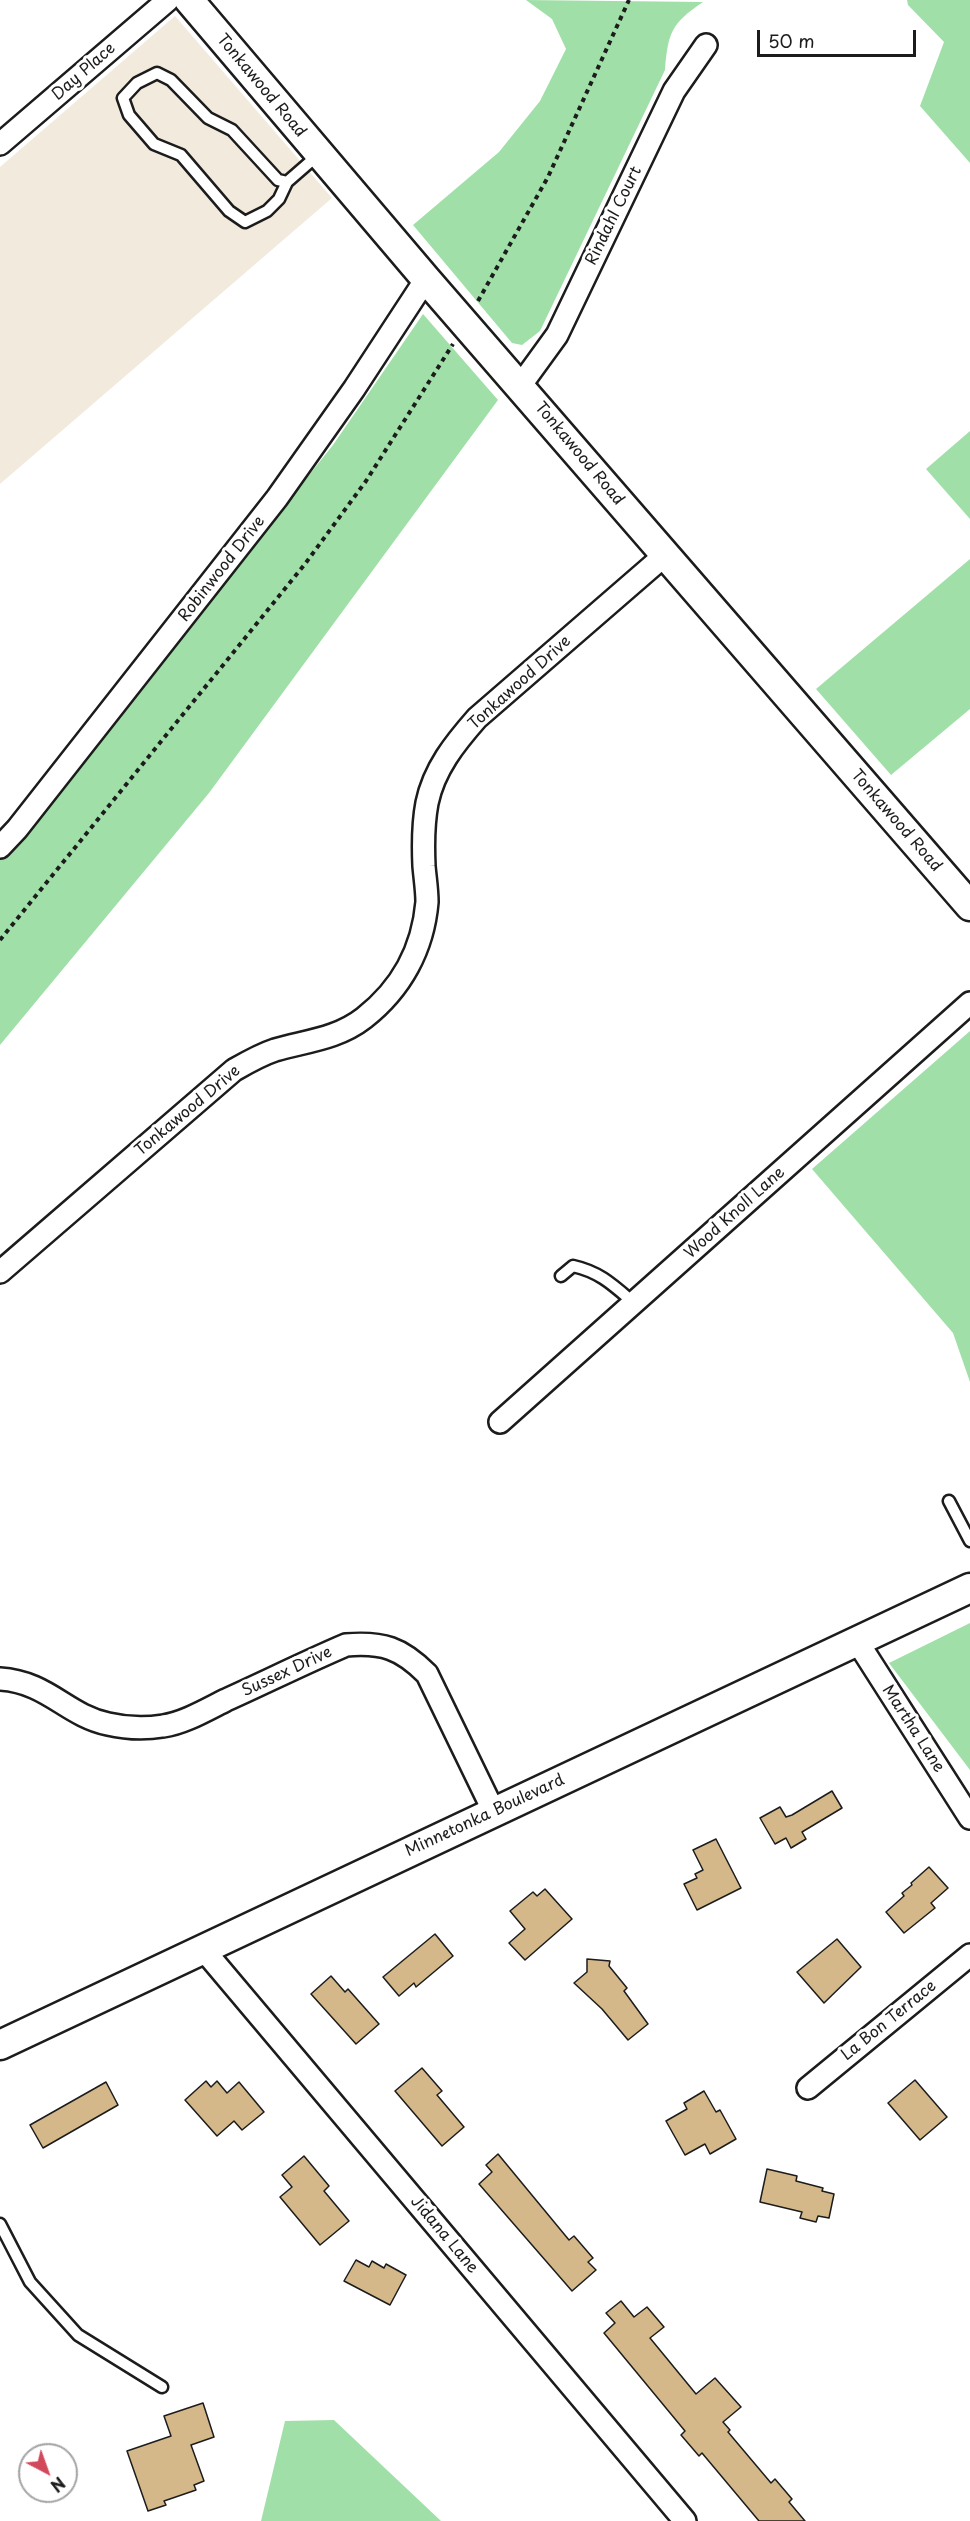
<!DOCTYPE html>
<html>
<head>
<meta charset="utf-8">
<style>
  body { margin:0 }
  #map { position:relative; width:970px; height:2521px; overflow:hidden; background:#fff; font-family:"Playpen Sans",sans-serif }
  canvas { display:block }
  .north { position:absolute; left:18px; top:2443px; width:60px; height:60px; box-sizing:border-box; background:#fff; border:2px solid #a4a4a4; border-radius:50%; rotate:139deg; font-size:16px; font-weight:700; line-height:24px; text-align:center; color:#1c1c1c }
  .north::after { content:''; display:block; margin:auto; width:21px; height:27px; background:#d1495b; clip-path:polygon(50% 0,100% 100%,50% 72%,0 100%) }
  .scale { position:absolute; left:757px; top:30px; width:159px; height:27px; box-sizing:border-box; border:3px solid #1c1c1c; border-top:0; padding-left:8px; font-size:18px; line-height:21px; white-space:nowrap; color:#1c1c1c; -webkit-text-stroke:4px #fff; paint-order:stroke }
</style>
</head>
<body>
<div id="map">
<canvas width="970" height="2521"></canvas>
<div class="north">N</div>
<div class="scale">50 m</div>
</div>
<script>
const ctx = document.querySelector('canvas').getContext('2d');
ctx.lineJoin = 'round';
function fill(path, color) { ctx.fillStyle = color; ctx.fill(path, 'evenodd'); }
function trace(path, color, width, dash) { ctx.strokeStyle = color; ctx.lineWidth = width; ctx.lineCap = dash ? 'butt' : 'round'; ctx.setLineDash(dash || []); ctx.stroke(path); }
function write(font, color, halo, rows, align = 'center') {
  ctx.font = font + ' "Playpen Sans",sans-serif'; ctx.lineWidth = 6; ctx.setLineDash([]); ctx.textBaseline = 'middle'; ctx.strokeStyle = halo; ctx.fillStyle = color; for (const [text, x, y, turn = 0] of rows) {
    ctx.save(); ctx.translate(x, y); ctx.rotate((+turn || 0) * Math.PI / 180); ctx.textAlign = isNaN(turn) ? turn : align; if (halo) ctx.strokeText(text, 0, 0); ctx.fillText(text, 0, 0); ctx.restore();
  }
}
fill(new Path2D(`
  M 175,16 L 332,198 L 0,484 L 0,167 Z`), '#f2eadc');
fill(new Path2D(`
  M 526,0 L 703,2 C 672,23 668,32 665,70 L 540,331 L 522,345 L 512,343 L 413,225 L 499,152 L 540,101 L 566,49 L 552,19 Z
  M 907,0 L 970,0 L 970,163 L 920,106 L 944,42 L 908,5 Z
  M 423,314 L 498,400 L 209,793 L 0,1045 L 0,860 L 333,445 Z
  M 970,431 L 970,519 L 926,469 Z
  M 970,559 L 970,709 L 891,775 L 816,689 Z
  M 970,1031 L 970,1382 L 953,1333 L 812,1169 Z
  M 970,1623 L 970,1770 L 889,1663 Z
  M 334,2420 L 441,2521 L 261,2521 L 285,2421 Z`), '#a0e0a8');
const building = new Path2D(`
  M 832,1791 L 842,1808 L 802,1832 L 806,1839 L 791,1848 L 786,1838 L 775,1844 L 760,1818 L 780,1807 L 786,1817 L 792,1815 Z
  M 716,1839 L 741,1888 L 697,1910 L 684,1884 L 697,1878 L 695,1874 L 703,1870 L 693,1850 Z
  M 929,1867 L 948,1888 L 931,1903 L 935,1908 L 904,1933 L 886,1912 L 904,1896 L 902,1893 L 912,1885 L 911,1883 Z
  M 545,1889 L 572,1919 L 525,1960 L 509,1943 L 525,1929 L 510,1911 L 533,1892 L 537,1896 Z
  M 435,1934 L 453,1956 L 416,1987 L 414,1983 L 399,1996 L 383,1977 Z
  M 837,1939 L 861,1967 L 824,2003 L 797,1972 Z
  M 587,1959 L 610,1961 L 609,1966 L 627,1988 L 624,1991 L 648,2024 L 628,2040 L 602,2009 L 574,1983 L 587,1972 Z
  M 331,1976 L 345,1992 L 348,1989 L 379,2024 L 356,2044 L 311,1994 Z
  M 422,2068 L 442,2091 L 437,2095 L 464,2127 L 442,2146 L 395,2091 Z
  M 915,2080 L 947,2117 L 920,2140 L 888,2103 Z
  M 206,2081 L 211,2087 L 217,2081 L 227,2093 L 239,2082 L 264,2112 L 242,2130 L 234,2121 L 217,2136 L 185,2100 Z
  M 106,2082 L 118,2105 L 43,2148 L 30,2125 Z
  M 704,2091 L 716,2112 L 720,2110 L 736,2139 L 710,2154 L 705,2144 L 685,2155 L 666,2121 L 687,2109 L 684,2103 Z
  M 498,2154 L 569,2240 L 574,2236 L 593,2258 L 588,2262 L 596,2270 L 572,2291 L 479,2184 L 492,2172 L 486,2165 Z
  M 304,2156 L 329,2186 L 324,2191 L 349,2221 L 320,2245 L 280,2197 L 292,2187 L 282,2175 Z
  M 767,2169 L 797,2176 L 796,2181 L 823,2188 L 822,2191 L 834,2194 L 829,2218 L 818,2216 L 816,2222 L 800,2218 L 802,2212 L 760,2202 Z
  M 356,2260 L 369,2267 L 372,2261 L 384,2268 L 386,2264 L 406,2275 L 390,2305 L 344,2281 Z
  M 621,2301 L 634,2317 L 647,2307 L 664,2327 L 650,2338 L 696,2394 L 715,2378 L 741,2407 L 723,2422 L 730,2430 L 728,2432 L 771,2483 L 775,2479 L 792,2499 L 789,2502 L 805,2521 L 759,2521 L 702,2453 L 699,2456 L 681,2435 L 685,2431 L 604,2333 L 615,2323 L 606,2313 Z
  M 203,2403 L 214,2437 L 191,2445 L 204,2481 L 194,2485 L 196,2490 L 164,2501 L 166,2505 L 148,2511 L 127,2451 L 171,2436 L 164,2416 Z`);
fill(building, '#d4b889');
trace(building, '#1c1c1c', 1.5);
const lane = new Path2D(`
  M 287,182 L 278,180 L 232,130 L 208,118 L 171,80 L 157,73 L 137,83 L 123,98 L 129,115 L 154,144 L 181,155 L 229,211 L 245,222 L 267,211 L 279,199 L 287,182 L 318,155
  M 561,1276 L 573,1266 C 600,1272 613,1285 634,1303
  M 949,1501 L 970,1541
  M 0,2224 L 30,2282 L 78,2335 L 162,2387`);
const street = new Path2D(`
  M 0,144 L 168,0
  M 520,386 L 557,335 L 674,91 L 706,45
  M 0,847 L 17,829 L 277,498 L 354,389 L 426,279
  M 0,1272 L 234,1070 C 248,1062 260,1055 275,1050 C 306,1041 337,1039 364,1018 C 401,989 423,949 427,902 C 427,890 425,878 424,866 C 423,844 423,824 427,803 C 434,769 455,743 477,718 L 665,555
  M 500,1422 L 970,1003
  M 857,1641 L 970,1818
  M 0,1679 C 48,1682 66,1715 108,1724 C 125,1728 145,1729 163,1726 C 184,1723 206,1710 226,1700 C 266,1682 306,1662 346,1645 C 383,1642 401,1648 427,1674 L 494,1812
  M 203,1949 L 685,2521
  M 808,2088 L 970,1955`);
const secondary = new Path2D(`
  M 189,0 L 426,279 L 970,906
  M 0,2045 L 970,1588`);
trace(lane, '#1c1c1c', 15);
trace(street, '#1c1c1c', 26);
trace(secondary, '#1c1c1c', 33);
trace(new Path2D(`
  M 478,301 L 548,177 L 629,0
  M 0,940 L 305,564 L 366,481 L 453,344`), '#1c1c1c', 4, [4.5, 4.5]);
trace(lane, '#fff', 10);
trace(street, '#fff', 21);
trace(secondary, '#fff', 28);
write('16px', '#1c1c1c', '#fff', [
  ["Day Place",84,72,-41],
  ["Tonkawood Road",261,86,50],
  ["Rindahl Court",614,216,-64],
  ["Tonkawood Road",579,454,50],
  ["Robinwood Drive",222,569,-52],
  ["Tonkawood Drive",520,683,-42],
  ["Tonkawood Road",896,821,49],
  ["Tonkawood Drive",188,1111,-40],
  ["Wood Knoll Lane",735,1213,-42],
  ["Sussex Drive",287,1672,-25],
  ["Martha Lane",913,1729,57],
  ["Minnetonka Boulevard",485,1816,-25],
  ["La Bon Terrace",889,2021,-39],
  ["Jidana Lane",444,2235,50]
]);
</script>
</body>
</html>
